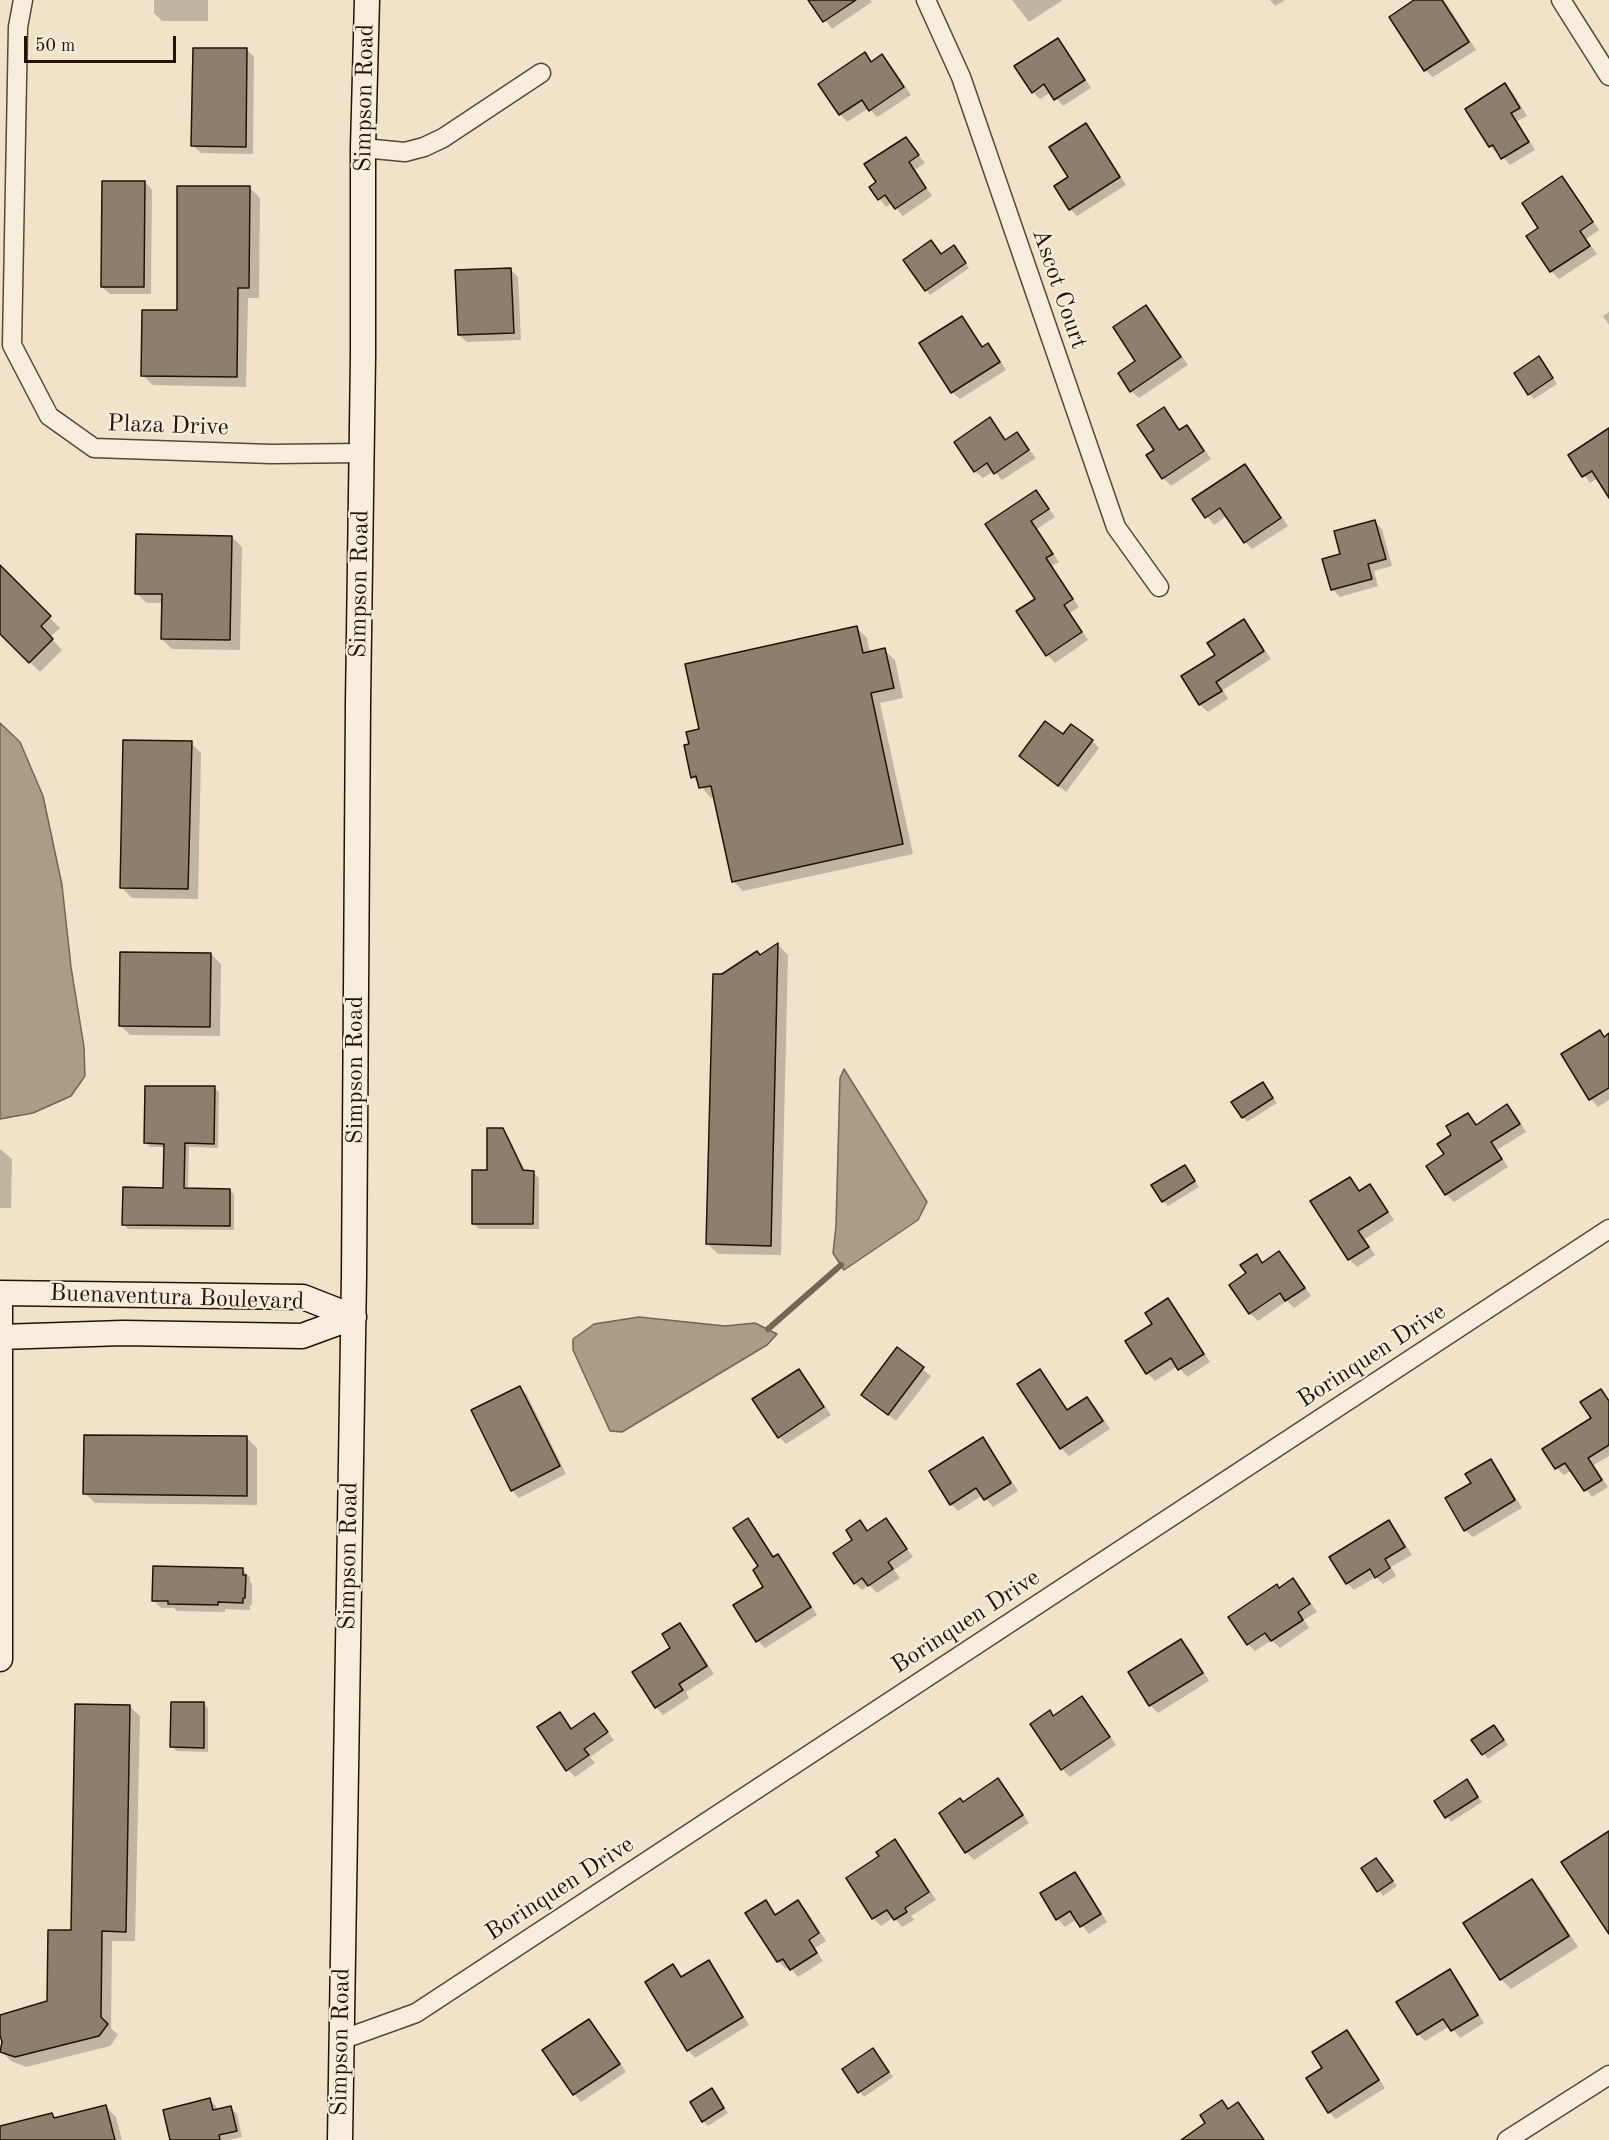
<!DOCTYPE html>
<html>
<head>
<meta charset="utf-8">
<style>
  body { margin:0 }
  #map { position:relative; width:1609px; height:2140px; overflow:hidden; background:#f1e3c9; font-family:"Old Standard TT",serif }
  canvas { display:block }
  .scale { position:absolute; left:24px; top:36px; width:152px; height:27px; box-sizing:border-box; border:3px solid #221308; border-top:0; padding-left:8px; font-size:18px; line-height:21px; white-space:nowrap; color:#221308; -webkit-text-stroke:4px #f6eddc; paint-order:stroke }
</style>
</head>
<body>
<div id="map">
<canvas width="1609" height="2140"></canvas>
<div class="scale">50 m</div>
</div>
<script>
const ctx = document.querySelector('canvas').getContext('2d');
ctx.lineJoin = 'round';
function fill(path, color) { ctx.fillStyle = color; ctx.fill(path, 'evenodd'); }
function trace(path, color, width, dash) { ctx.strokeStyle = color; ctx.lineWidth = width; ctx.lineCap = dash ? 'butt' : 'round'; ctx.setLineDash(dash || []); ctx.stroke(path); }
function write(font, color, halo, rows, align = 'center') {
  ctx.font = font + ' "Old Standard TT",serif'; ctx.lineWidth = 4.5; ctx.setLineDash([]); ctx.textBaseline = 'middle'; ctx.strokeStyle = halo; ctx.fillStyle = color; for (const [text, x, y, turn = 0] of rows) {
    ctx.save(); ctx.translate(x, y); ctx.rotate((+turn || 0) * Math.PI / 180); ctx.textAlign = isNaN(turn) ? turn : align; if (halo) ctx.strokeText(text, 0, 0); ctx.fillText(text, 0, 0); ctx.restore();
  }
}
const water = new Path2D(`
  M 0,723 L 20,742 L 43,796 L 62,885 L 71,967 L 84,1047 L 85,1076 L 71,1096 L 33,1113 L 0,1119 Z
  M 844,1069 L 927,1202 L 918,1220 L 844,1270 L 833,1253 L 836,1226 L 840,1078 Z
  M 639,1317 L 725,1326 L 755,1323 L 777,1334 L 767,1345 L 622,1432 L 610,1431 L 573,1350 L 573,1339 L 594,1324 Z`);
fill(water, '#ab9c87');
trace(water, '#746554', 1.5);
fill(new Path2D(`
  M 154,0 L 208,0 L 208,21 L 162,21 L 154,13 Z
  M 810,0 L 870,0 L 872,2 L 832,29 Z
  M 1012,0 L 1063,0 L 1029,22 Z
  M 1270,0 L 1285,0 L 1275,6 Z
  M 1417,0 L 1444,0 L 1476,50 L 1433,77 L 1425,70 Z
  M 1058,40 L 1065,47 L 1091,88 L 1063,106 L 1051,92 L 1040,99 L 1033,92 Z
  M 246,49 L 254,57 L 253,154 L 201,153 L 193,146 Z
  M 865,54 L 873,62 L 882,56 L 890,64 L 911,95 L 877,117 L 869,108 L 847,122 L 840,114 L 820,85 Z
  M 1505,85 L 1513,93 L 1527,116 L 1517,121 L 1535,150 L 1510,165 L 1499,153 L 1497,154 L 1490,146 Z
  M 1085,125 L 1093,133 L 1126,185 L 1077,216 L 1070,209 Z
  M 906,139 L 925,163 L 915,170 L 932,196 L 903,216 L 892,203 L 886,207 L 871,188 L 878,183 Z
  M 1562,178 L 1569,185 L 1599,230 L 1586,239 L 1597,254 L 1559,279 L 1551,271 L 1540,228 Z
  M 145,182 L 152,190 L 151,294 L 110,294 L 102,287 Z
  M 249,187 L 260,198 L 259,298 L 248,298 L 246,387 L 153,385 L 142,375 Z
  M 958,252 L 969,268 L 930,295 L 926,290 Z
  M 510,269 L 518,277 L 521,340 L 467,342 L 459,335 Z
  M 1146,307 L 1153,314 L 1188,365 L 1139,398 L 1131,391 Z
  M 1609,312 L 1609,325 L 1603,316 Z
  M 962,318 L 969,325 L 983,347 L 988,344 L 995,352 L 1006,370 L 960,399 L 952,392 Z
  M 1543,363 L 1557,384 L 1534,399 L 1529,394 Z
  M 1164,409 L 1181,431 L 1187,427 L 1194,434 L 1211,459 L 1171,486 L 1163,478 L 1157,451 Z
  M 990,419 L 1007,441 L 1017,434 L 1036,458 L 1002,480 L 994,471 L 983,478 L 975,471 Z
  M 1609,439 L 1609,487 L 1598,478 L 1590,483 L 1570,455 Z
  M 1245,466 L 1252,473 L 1288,526 L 1252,549 L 1245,542 L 1227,516 L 1214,525 L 1194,500 Z
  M 1036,492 L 1055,517 L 1037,529 L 1059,562 L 1052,566 L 1079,607 L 1070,613 L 1088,640 L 1055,663 L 1048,655 L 1018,612 L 1037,599 L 987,524 Z
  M 1375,522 L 1382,529 L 1392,566 L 1374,571 L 1378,586 L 1340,597 L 1332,589 L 1342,555 Z
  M 232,537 L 242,547 L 240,650 L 172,649 L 162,639 L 163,603 L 147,603 L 136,593 Z
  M 0,568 L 60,628 L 50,637 L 62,650 L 40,672 L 0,632 Z
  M 1244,621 L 1251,629 L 1271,659 L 1223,690 L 1228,699 L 1208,712 L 1200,705 L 1183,677 L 1217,656 Z
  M 857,628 L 867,638 L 870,653 L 884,650 L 895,660 L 903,698 L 880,703 L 913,854 L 743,891 L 733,881 L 715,797 L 711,798 L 693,777 L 690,745 Z
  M 1092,741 L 1099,748 L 1066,792 L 1021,756 Z
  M 191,743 L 201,753 L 198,899 L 132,898 L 121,887 Z
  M 778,945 L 788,955 L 781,1255 L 718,1254 L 708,1244 L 761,957 Z
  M 211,954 L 221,964 L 220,1036 L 130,1035 L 120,1025 Z
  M 1600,1032 L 1605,1038 L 1609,1035 L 1609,1100 L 1598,1107 L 1591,1099 L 1563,1055 Z
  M 1263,1084 L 1277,1103 L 1247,1122 L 1243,1117 Z
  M 214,1088 L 219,1092 L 218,1148 L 189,1147 L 188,1190 L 230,1190 L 234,1195 L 234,1230 L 128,1229 L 124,1225 L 165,1189 L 165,1147 L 150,1147 L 146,1143 Z
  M 1507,1106 L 1515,1114 L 1526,1132 L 1497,1150 L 1508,1167 L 1454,1202 L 1446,1194 L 1446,1155 L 1453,1135 L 1468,1114 L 1478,1125 Z
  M 502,1130 L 508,1136 L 526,1172 L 533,1172 L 539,1178 L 539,1229 L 479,1229 L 473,1223 Z
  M 0,1149 L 12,1159 L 11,1208 L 0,1208 Z
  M 1185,1166 L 1199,1187 L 1168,1206 L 1163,1201 Z
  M 1350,1179 L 1361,1192 L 1369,1186 L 1377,1194 L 1394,1220 L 1365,1239 L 1375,1255 L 1357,1267 L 1349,1259 Z
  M 1279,1253 L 1287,1260 L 1311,1296 L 1294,1308 L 1287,1301 L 1258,1321 L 1250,1313 L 1248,1274 L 1256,1255 L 1264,1263 Z
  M 1168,1300 L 1176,1308 L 1210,1362 L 1187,1377 L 1178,1366 L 1155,1381 L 1147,1373 L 1154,1325 Z
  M 898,1349 L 931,1376 L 896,1421 L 871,1402 Z
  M 799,1371 L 806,1378 L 831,1415 L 786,1444 L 779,1437 Z
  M 1039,1371 L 1047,1379 L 1068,1411 L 1087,1399 L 1095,1406 L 1110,1429 L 1069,1456 L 1061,1448 L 1019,1384 Z
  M 519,1387 L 527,1395 L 566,1474 L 519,1498 L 512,1490 Z
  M 1601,1390 L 1609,1399 L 1609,1456 L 1594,1465 L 1608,1487 L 1592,1497 L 1572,1470 L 1564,1475 L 1557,1468 L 1544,1449 L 1593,1419 Z
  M 247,1438 L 257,1448 L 257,1505 L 95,1503 L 85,1493 Z
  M 982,1439 L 990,1447 L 1018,1491 L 993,1507 L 983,1495 L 958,1511 L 951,1504 Z
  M 1490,1461 L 1498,1469 L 1522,1508 L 1473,1537 L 1465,1530 L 1473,1483 Z
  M 748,1520 L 755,1527 L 774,1558 L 778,1556 L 785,1563 L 817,1615 L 765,1648 L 758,1641 L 765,1587 Z
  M 886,1520 L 893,1528 L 913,1557 L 894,1570 L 900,1578 L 877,1593 L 869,1585 L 862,1590 L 855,1583 L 860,1522 L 869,1532 Z
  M 1388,1522 L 1396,1529 L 1412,1555 L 1391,1567 L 1396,1576 L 1383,1584 L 1376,1577 L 1354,1590 L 1347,1583 Z
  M 242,1569 L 250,1577 L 250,1581 L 252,1584 L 252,1605 L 250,1605 L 250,1610 L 225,1609 L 225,1612 L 177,1611 L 174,1608 L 161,1608 L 153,1600 Z
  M 1293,1580 L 1301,1588 L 1317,1612 L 1304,1620 L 1309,1628 L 1280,1648 L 1272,1640 L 1255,1651 L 1248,1644 L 1279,1589 Z
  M 679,1625 L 687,1632 L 714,1674 L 686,1692 L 689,1698 L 663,1715 L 656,1707 L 634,1673 L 672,1648 Z
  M 1181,1641 L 1189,1648 L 1209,1681 L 1158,1713 L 1150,1705 L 1130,1672 Z
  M 1082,1698 L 1089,1705 L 1116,1745 L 1070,1777 L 1062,1769 L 1032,1724 L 1054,1717 Z
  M 204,1703 L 208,1708 L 208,1752 L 177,1751 L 172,1747 Z
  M 129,1706 L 140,1716 L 135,1941 L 112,1941 L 111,2028 L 118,2035 L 110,2046 L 26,2067 L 11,2061 L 1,2051 L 4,2042 L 0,2029 L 0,2017 L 49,2002 L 72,1932 Z
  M 560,1714 L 573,1729 L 594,1715 L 614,1740 L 590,1757 L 595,1763 L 575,1777 L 568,1770 Z
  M 1498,1732 L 1508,1745 L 1488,1759 L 1473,1741 Z
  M 998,1780 L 1006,1788 L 1029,1823 L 974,1860 L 966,1852 L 941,1813 L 964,1804 Z
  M 1471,1786 L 1482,1802 L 1451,1822 L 1436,1802 Z
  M 895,1841 L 902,1848 L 936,1900 L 911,1916 L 914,1920 L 902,1927 L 894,1917 L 881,1926 L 873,1918 L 848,1879 L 881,1857 Z
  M 1376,1859 L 1397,1886 L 1383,1896 L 1363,1869 Z
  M 1075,1874 L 1082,1881 L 1107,1922 L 1089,1934 L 1077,1919 L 1065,1927 L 1058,1919 L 1042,1894 Z
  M 1532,1881 L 1542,1891 L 1578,1947 L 1511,1989 L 1501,1979 Z
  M 765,1902 L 777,1916 L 798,1902 L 806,1910 L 826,1941 L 815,1948 L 823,1961 L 798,1977 L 789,1966 L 786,1969 L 778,1961 Z
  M 709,1962 L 716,1970 L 749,2025 L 695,2058 L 688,2050 L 673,1966 L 683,1978 Z
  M 1450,1971 L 1457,1978 L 1484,2023 L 1460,2038 L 1450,2026 L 1425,2041 L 1418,2034 Z
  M 589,2021 L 596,2028 L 626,2072 L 581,2102 L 574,2094 Z
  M 1347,2032 L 1354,2039 L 1385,2088 L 1336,2119 L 1329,2112 L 1324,2068 Z
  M 873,2050 L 893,2077 L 864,2097 L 844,2070 Z
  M 712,2090 L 728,2113 L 708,2126 L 703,2121 Z
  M 210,2100 L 216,2106 L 217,2110 L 230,2107 L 237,2114 L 242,2137 L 228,2140 L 171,2140 Z
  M 1222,2102 L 1230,2110 L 1238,2104 L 1245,2112 L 1264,2140 L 1197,2140 Z
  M 106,2107 L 116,2117 L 122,2140 L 0,2140 L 0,2128 L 52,2115 L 56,2119 Z`), '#0003');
trace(new Path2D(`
  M 768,1329 L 841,1265`), '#746554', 6);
const building = new Path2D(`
  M 808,0 L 856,0 L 823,22 Z
  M 1414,0 L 1442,0 L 1469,42 L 1424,71 L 1389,17 Z
  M 1058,38 L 1085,80 L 1054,100 L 1044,84 L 1032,93 L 1014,66 Z
  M 193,48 L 247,48 L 246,147 L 191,146 Z
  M 865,52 L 871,62 L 882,54 L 904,87 L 869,111 L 862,100 L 839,115 L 818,84 Z
  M 1505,83 L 1520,108 L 1511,113 L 1529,142 L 1501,159 L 1493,145 L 1489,147 L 1465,109 Z
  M 1086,123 L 1120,177 L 1069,210 L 1054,186 L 1068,177 L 1049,147 Z
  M 906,137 L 919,155 L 909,162 L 926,188 L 895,209 L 885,195 L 878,200 L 869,187 L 876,182 L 864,164 Z
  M 1562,176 L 1593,222 L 1580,231 L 1590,246 L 1550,272 L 1526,236 L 1538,228 L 1522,203 Z
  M 102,181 L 145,181 L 144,287 L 101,287 Z
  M 177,186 L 250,186 L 249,288 L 238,288 L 237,377 L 141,376 L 142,310 L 177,310 Z
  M 931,240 L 941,254 L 954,245 L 966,263 L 925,291 L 903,260 Z
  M 511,268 L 514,333 L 458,335 L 455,270 Z
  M 1146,305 L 1181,357 L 1130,392 L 1118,373 L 1135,361 L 1113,327 Z
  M 962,316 L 982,347 L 988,343 L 1000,362 L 951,393 L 919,343 Z
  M 1539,356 L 1553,378 L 1528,395 L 1514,373 Z
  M 1164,407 L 1179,430 L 1187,425 L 1204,451 L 1162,479 L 1146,455 L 1154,450 L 1137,425 Z
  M 990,417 L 1005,440 L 1017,432 L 1029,450 L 994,474 L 987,463 L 974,472 L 954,442 Z
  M 1609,428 L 1609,498 L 1592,471 L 1582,477 L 1568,455 Z
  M 1245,464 L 1281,518 L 1244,543 L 1220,508 L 1205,518 L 1192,499 Z
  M 1036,490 L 1049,509 L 1031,521 L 1053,554 L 1046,558 L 1073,599 L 1064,605 L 1082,632 L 1046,656 L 1016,611 L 1035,599 L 985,524 Z
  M 1375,520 L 1386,559 L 1368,564 L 1372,579 L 1331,590 L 1322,559 L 1340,554 L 1334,531 Z
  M 136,534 L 232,536 L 230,640 L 161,639 L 162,594 L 135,594 Z
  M 0,565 L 51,616 L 41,626 L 53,639 L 29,663 L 0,634 Z
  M 1244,619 L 1264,651 L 1216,682 L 1222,691 L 1199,705 L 1181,676 L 1215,655 L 1207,643 Z
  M 857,626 L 863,653 L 885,648 L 894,688 L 871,693 L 903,844 L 732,882 L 711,786 L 699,788 L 696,776 L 691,778 L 684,745 L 689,744 L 686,732 L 699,729 L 685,664 Z
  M 1045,721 L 1063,734 L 1071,724 L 1093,740 L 1058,786 L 1019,756 Z
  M 123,740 L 192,741 L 188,889 L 120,888 Z
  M 778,943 L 771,1246 L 706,1244 L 713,974 L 722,974 L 757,951 L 760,955 Z
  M 120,952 L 211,953 L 210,1027 L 119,1026 Z
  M 1600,1030 L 1604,1037 L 1609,1033 L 1609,1088 L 1589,1100 L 1561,1054 Z
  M 1263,1082 L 1273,1098 L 1242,1118 L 1231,1102 Z
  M 145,1086 L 215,1086 L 214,1144 L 185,1143 L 184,1188 L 230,1189 L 230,1226 L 122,1225 L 123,1187 L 163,1188 L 164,1144 L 144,1143 Z
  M 1507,1104 L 1520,1124 L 1491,1142 L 1502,1159 L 1445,1195 L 1426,1166 L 1444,1154 L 1437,1144 L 1451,1135 L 1446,1126 L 1468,1113 L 1476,1125 Z
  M 487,1128 L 503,1128 L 523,1170 L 534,1171 L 533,1224 L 472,1224 L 472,1170 L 487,1170 Z
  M 1185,1165 L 1195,1181 L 1162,1202 L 1151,1185 Z
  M 1350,1177 L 1359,1191 L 1370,1184 L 1388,1212 L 1358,1231 L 1369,1247 L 1348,1260 L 1310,1201 Z
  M 1279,1251 L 1305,1288 L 1285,1301 L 1280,1293 L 1249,1314 L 1229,1285 L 1246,1273 L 1240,1265 L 1257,1254 L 1262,1263 Z
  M 1168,1298 L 1204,1354 L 1178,1370 L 1171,1358 L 1146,1374 L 1125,1341 L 1152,1324 L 1145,1313 Z
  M 897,1347 L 924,1367 L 888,1415 L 861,1395 Z
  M 799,1369 L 824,1407 L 778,1438 L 752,1399 Z
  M 1040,1369 L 1067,1410 L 1087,1397 L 1103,1421 L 1060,1449 L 1017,1384 Z
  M 520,1386 L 560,1466 L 511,1491 L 471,1410 Z
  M 1601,1389 L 1609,1401 L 1609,1445 L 1588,1458 L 1602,1480 L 1584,1491 L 1565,1463 L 1555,1469 L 1542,1449 L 1591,1418 L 1580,1402 Z
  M 84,1435 L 247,1436 L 247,1496 L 83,1494 Z
  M 983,1437 L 1011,1483 L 984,1500 L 976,1488 L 950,1505 L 929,1471 Z
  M 1491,1459 L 1515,1500 L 1464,1531 L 1445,1498 L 1471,1483 L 1465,1474 Z
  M 748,1518 L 773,1557 L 778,1554 L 811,1607 L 756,1642 L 733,1605 L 763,1587 L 753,1570 L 758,1566 L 733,1528 Z
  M 886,1518 L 907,1549 L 888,1562 L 893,1569 L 868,1586 L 862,1578 L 854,1584 L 833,1553 L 852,1540 L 846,1530 L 860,1520 L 867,1531 Z
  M 1389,1520 L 1405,1547 L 1385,1559 L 1390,1568 L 1375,1578 L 1370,1569 L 1346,1584 L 1329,1557 Z
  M 153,1566 L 243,1568 L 243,1575 L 246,1575 L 245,1598 L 243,1598 L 243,1603 L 218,1602 L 218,1605 L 168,1604 L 168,1601 L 152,1601 Z
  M 1293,1578 L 1310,1604 L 1298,1612 L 1303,1620 L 1271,1641 L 1265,1633 L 1247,1645 L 1228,1617 L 1277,1584 L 1279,1588 Z
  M 680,1623 L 707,1666 L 679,1684 L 683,1690 L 655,1708 L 632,1672 L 670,1648 L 662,1634 Z
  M 1181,1639 L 1203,1673 L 1149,1706 L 1128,1672 Z
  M 1082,1696 L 1110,1737 L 1061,1770 L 1030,1724 L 1050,1710 L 1053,1716 Z
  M 171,1702 L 204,1702 L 204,1748 L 170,1747 Z
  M 75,1704 L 130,1705 L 126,1932 L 102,1931 L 101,2017 L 108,2024 L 99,2036 L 15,2057 L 0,2052 L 2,2042 L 0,2035 L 0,2015 L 47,2001 L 48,1930 L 71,1930 Z
  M 560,1712 L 571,1729 L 594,1713 L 608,1732 L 584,1749 L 589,1755 L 566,1771 L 537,1727 Z
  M 1494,1725 L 1504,1740 L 1482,1755 L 1471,1740 Z
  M 998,1778 L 1023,1815 L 965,1853 L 939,1813 L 960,1798 L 963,1802 Z
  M 1467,1779 L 1478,1797 L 1445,1818 L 1434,1801 Z
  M 1609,1831 L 1609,1934 L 1561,1862 Z
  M 895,1839 L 929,1892 L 905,1908 L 907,1912 L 894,1920 L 887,1910 L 872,1919 L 846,1878 L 879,1856 L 876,1852 Z
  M 1376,1858 L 1393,1881 L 1377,1892 L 1361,1868 Z
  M 1075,1872 L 1101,1914 L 1080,1927 L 1070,1911 L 1056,1920 L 1040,1893 Z
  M 1532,1879 L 1569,1936 L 1500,1980 L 1463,1923 Z
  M 766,1900 L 775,1915 L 798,1900 L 819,1933 L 809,1940 L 817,1953 L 790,1970 L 783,1959 L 777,1962 L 745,1913 Z
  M 709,1960 L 743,2017 L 687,2051 L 645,1982 L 673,1964 L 681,1977 Z
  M 1450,1969 L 1478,2015 L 1451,2031 L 1443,2019 L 1417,2035 L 1396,2002 Z
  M 589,2019 L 620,2064 L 573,2095 L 542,2050 Z
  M 1347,2030 L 1379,2080 L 1328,2113 L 1306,2078 L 1322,2068 L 1312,2052 Z
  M 873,2048 L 889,2072 L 858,2093 L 842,2069 Z
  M 712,2088 L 724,2108 L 702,2122 L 690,2102 Z
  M 210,2098 L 213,2110 L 231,2106 L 237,2131 L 219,2135 L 220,2140 L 170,2140 L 163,2110 Z
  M 1222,2100 L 1228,2109 L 1238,2102 L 1264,2140 L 1181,2140 L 1205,2123 L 1200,2115 Z
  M 106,2105 L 115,2140 L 0,2140 L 0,2126 L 52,2113 L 54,2118 Z`);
fill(building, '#8e7f6c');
trace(building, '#221308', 1.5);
const street = new Path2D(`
  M 23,0 L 18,27 L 12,345 L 49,416 L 94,448 L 271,454 L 362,453
  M 926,0 L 961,77 L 1116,527 L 1159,587
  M 1561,0 L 1609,76
  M 363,148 L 405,152 L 424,147 L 443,138 L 541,73
  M 341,2040 L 416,2013 L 1609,1229
  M 1507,2140 L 1609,2075`);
const secondary = new Path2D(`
  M 0,1293 L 303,1297 L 354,1317
  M 0,1337 L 123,1333 L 302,1336 L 354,1317
  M 0,1659 L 0,1293
  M 340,2140 L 354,1276 L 358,703 L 363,356 L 363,148 L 367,0`);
trace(street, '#564738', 21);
trace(secondary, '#221308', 27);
trace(street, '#f6eddc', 18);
trace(secondary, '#f6eddc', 24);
write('24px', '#221308', '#f6eddc', [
  ["Simpson Road",365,98,-89],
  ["Ascot Court",1059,289,71],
  ["Plaza Drive",168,426,2],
  ["Simpson Road",360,584,-89],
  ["Simpson Road",356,1070,-90],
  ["Buenaventura Boulevard",177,1298,2],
  ["Borinquen Drive",1372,1356,-33],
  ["Simpson Road",349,1556,-89],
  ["Borinquen Drive",966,1622,-33],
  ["Borinquen Drive",560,1889,-33],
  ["Simpson Road",341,2042,-89]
]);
</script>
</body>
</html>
